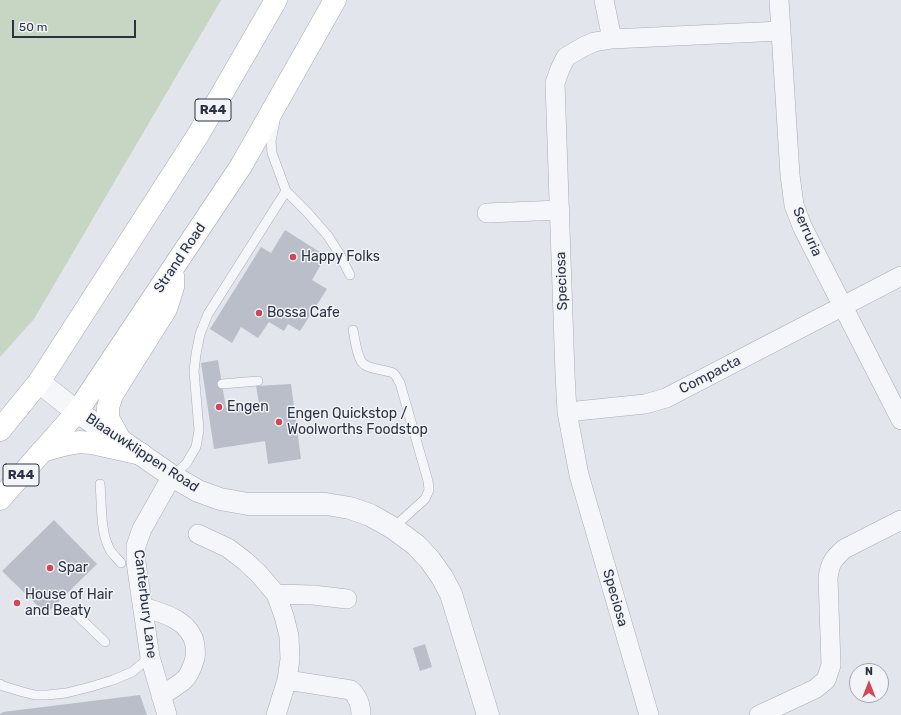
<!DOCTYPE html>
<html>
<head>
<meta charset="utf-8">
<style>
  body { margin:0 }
  #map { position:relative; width:901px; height:715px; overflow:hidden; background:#e2e5eb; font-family:Rubik,sans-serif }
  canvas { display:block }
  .north { position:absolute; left:849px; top:663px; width:40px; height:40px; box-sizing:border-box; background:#f2f4f8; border:1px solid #a2a6b0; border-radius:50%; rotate:0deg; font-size:11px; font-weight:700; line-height:16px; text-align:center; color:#2a3243 }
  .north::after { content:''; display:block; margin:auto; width:14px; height:18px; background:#d14658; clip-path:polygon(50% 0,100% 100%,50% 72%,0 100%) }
  .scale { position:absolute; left:12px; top:20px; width:124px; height:18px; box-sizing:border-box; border:2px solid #2a3243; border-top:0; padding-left:5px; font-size:12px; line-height:14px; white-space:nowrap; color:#2a3243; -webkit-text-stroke:3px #f2f4f8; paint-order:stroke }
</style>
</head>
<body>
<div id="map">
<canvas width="901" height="715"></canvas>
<div class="north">N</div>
<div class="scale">50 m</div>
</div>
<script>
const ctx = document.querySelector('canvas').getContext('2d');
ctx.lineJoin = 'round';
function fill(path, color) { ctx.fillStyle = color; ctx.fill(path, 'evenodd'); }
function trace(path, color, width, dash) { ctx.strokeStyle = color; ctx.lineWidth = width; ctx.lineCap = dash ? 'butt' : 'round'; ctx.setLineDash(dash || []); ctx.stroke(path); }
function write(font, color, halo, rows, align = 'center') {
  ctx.font = font + ' Rubik,sans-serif'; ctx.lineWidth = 3; ctx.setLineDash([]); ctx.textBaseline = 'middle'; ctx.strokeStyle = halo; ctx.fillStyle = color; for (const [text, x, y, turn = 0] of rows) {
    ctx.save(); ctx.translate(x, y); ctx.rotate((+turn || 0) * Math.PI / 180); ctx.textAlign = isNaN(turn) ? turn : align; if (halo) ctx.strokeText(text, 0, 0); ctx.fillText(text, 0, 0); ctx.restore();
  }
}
fill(new Path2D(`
  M 0,0 L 221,0 L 34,319 L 0,357 Z`), '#c7d5c3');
fill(new Path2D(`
  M 285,230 L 326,256 L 312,280 L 327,289 L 300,331 L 288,324 L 284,331 L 269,322 L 258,338 L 241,327 L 232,343 L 210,329 L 261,247 L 271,253 Z
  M 218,360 L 226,408 L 259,403 L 256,386 L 291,384 L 301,459 L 268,464 L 265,441 L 214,449 L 201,363 Z
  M 54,520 L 97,564 L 46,614 L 2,571 Z
  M 425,644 L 432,667 L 420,671 L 413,648 Z
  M 140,695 L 147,715 L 0,715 L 0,714 L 3,712 Z`), '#b9bec8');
const service = new Path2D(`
  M 275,121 L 271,141 L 272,153 L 286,191 L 307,212 L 328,236 L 340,255 L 350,275
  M 353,330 C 355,339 356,352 361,361 C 366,370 384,369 393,373 C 396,375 398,380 400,383 L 428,481 L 429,490 L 425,499 L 393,528
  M 222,384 L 258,381
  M 172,476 L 186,464 L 196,447 L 199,430 L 194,371 L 196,354 L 200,334 L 208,314 L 286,191
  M 100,484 C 102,505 100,529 109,548 C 111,553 117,558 121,563
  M 75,613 L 105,642
  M 0,684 L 3,686 L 23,692 L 35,695 L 47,695 L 66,693 L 90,687 L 113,680 L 132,672 L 150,657`);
const minor = new Path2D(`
  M 604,0 L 612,39
  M 779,0 L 790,175 L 794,205 L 802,226 L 810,242 L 901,420
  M 487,213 L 560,210
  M 567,412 L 645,404 L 666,398 L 901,276
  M 198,534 L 228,548 L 245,561 L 258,573 L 276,594 L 284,616 L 289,636 L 290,659 L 287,680 L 276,715
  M 276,594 L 313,595 L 347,599
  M 143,607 C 164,613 191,621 195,645 C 195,650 196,653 195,658 C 193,665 190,675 184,680 C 177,686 168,691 161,696
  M 287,680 L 351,690 C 358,697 361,705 361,715
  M 167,715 L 150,657 L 139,583 L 136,562 L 136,546 L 142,529 L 172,476
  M 649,715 L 579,475 L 567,412 L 565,374 L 555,83 L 560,69 L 566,57 L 583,47 L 594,42 L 612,39 L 781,31
  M 759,715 L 815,689 L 826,680 L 831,665 L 828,578 C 830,563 833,559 844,549 L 901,520`);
const tertiary = new Path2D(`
  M 39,382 L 77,412 L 120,440 L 172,476 L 198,491 L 220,499 L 248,504 L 326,504 L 350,508 L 370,515 L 393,528 L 416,545 L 430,560 L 442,577 L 451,594 L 488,715`);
const primary = new Path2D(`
  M 0,430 L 39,382 L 198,135 L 276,0
  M 120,440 L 108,418 L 108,407 L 112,395 L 166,309 L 173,287 L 173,276
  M 42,451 L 64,445 L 79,442 L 92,443 L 141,454
  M 0,499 L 77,412 L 241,166 L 335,0`);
trace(service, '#a7acb5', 10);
trace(minor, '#a7acb5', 20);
trace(tertiary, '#a7acb5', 23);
trace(primary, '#a1a9b7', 23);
trace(service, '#f5f6f9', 9);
trace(minor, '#f5f6f9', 19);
trace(tertiary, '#f5f6f9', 22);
trace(primary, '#fff', 22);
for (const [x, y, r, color] of [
  [293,257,4,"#d14658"],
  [259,313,4,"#d14658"],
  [219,407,4,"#d14658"],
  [279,422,4,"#d14658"],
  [50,568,4,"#d14658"],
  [17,603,4,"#d14658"]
]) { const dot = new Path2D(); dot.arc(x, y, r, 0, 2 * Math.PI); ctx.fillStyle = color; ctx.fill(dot); trace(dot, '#f2f4f8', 1.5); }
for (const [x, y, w] of [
  [213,110,36],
  [21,475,36]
]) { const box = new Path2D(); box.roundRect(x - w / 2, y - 11, w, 22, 3); ctx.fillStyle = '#f2f4f8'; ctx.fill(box); trace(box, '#2a3243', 1); }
write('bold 13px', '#2a3243', null, [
  ["R44",213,110],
  ["R44",21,475]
]);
write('14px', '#2a3243', '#f2f4f8', [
  ["Serruria",807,232,66],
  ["Strand Road",180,258,-56],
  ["Speciosa",562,281,-92],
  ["Compacta",710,375,-27],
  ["Blaauwklippen Road",142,453,33],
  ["Speciosa",615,598,74],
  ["Canterbury Lane",145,604,83]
]);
write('14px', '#2a3243', '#f2f4f8', [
  ["Happy Folks",301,257],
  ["Bossa Cafe",267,313],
  ["Engen",227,407],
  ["Engen Quickstop /",287,414],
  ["Woolworths Foodstop",287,430],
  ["Spar",58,568],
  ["House of Hair",25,595],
  ["and Beaty",25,611]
], 'left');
</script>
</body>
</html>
